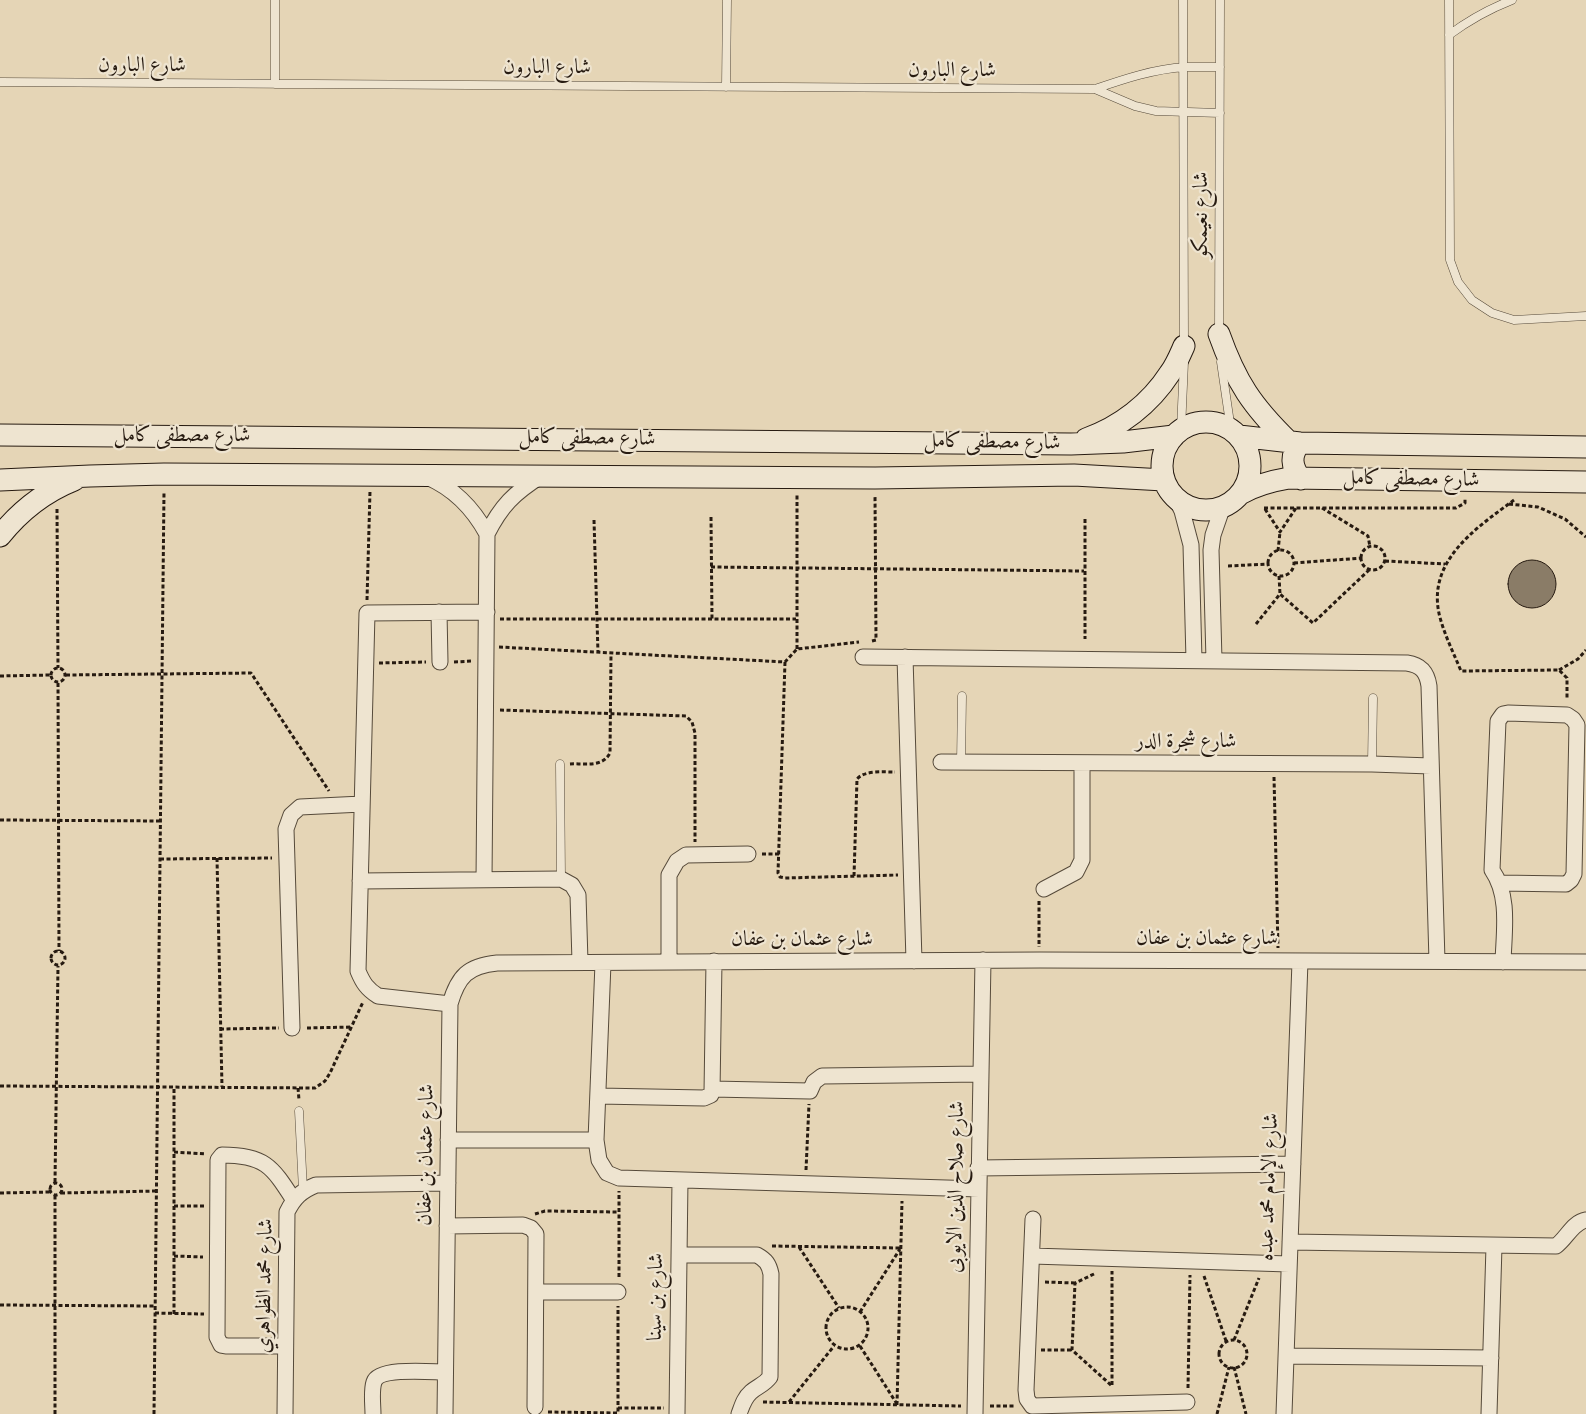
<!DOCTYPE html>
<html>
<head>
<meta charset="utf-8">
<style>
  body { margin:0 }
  canvas { display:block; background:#e5d5b6 }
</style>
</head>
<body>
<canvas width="1586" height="1414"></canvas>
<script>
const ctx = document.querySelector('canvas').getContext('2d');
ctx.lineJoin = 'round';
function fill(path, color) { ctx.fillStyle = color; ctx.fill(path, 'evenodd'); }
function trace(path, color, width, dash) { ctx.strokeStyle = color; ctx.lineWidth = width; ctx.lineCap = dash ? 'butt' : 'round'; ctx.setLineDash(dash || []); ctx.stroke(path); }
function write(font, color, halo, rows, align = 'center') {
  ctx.font = font + ' "IM FELL Double Pica",Amiri,serif'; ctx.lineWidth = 4.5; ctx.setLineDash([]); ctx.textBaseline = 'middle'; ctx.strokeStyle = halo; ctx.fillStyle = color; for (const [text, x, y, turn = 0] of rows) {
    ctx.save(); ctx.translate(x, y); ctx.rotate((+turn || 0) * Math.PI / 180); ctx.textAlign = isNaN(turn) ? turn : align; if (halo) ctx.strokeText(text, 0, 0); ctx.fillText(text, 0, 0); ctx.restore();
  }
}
const building = new Path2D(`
  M1508 584a24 24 0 1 1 48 0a24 24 0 1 1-48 0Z`);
fill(building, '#8a7c67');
trace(building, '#271b11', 1);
const lane = new Path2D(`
  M 1183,0 L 1184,345
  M 1449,0 L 1450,260 L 1458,282 L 1472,300 L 1492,313 L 1514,320 L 1586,316
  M 1449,35 C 1469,20 1489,9 1512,0
  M 0,82 L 1095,89 C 1124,79 1154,69 1185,67 C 1197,67 1208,67 1220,67
  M 275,84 L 275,0
  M 726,87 L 727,0
  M 1095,89 L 1135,106 L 1156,111 L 1220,113
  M 1219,333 L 1220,0
  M 1221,362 L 1231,430
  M 1181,429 L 1184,362
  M 961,763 L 962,696
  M 560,764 L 561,879
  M 1372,764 L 1373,698
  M 299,1111 L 303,1190`);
const street = new Path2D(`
  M 427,477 C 455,489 473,508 487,534
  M 1174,495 L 1182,511 L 1191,545 L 1194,660
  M 439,612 L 440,662
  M 863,657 L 1407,663 C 1421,665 1427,672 1429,686 L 1437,961
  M 905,657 L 914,961
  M 1214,660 L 1211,550 L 1213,535 L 1223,506
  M 941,762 L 1372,764 L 1431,766
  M 484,880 L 487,534 C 501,506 514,493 541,476
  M 360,881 L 561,879 L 572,885 L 578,895 L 580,962
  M 1500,883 L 1566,884 L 1571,880 L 1574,874 L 1577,725 L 1573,719 L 1567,715 L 1508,713 L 1503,714 L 1498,721 L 1492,870 C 1510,896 1504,931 1503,962
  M 1044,889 L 1076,872 L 1082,860 L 1082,763
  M 669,962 L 669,875 L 677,861 L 686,855 L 748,854
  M 603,963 L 596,1140 L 599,1160 L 607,1173 L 619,1178 L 979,1189
  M 450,1004 L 378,996 C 367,989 363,983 358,971 L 367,613 L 487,612
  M 292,1028 L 286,829 L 291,815 L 300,807 L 362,804
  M 712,1089 L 810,1091 L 814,1082 L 822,1076 L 981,1074
  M 599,1096 L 704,1098 L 711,1095 L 712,1092 L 714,961
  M 448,1140 L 596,1140
  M 978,1168 L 1293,1164
  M 1033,1219 L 1026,1390 L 1027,1399 L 1032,1406 L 1187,1402
  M 447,1226 L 523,1225 L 531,1228 L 536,1234 L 535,1407
  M 1290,1242 L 1556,1246 C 1566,1239 1573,1222 1586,1220
  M 679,1255 L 757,1255 C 766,1260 769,1264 771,1274 L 770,1377 C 764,1385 758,1386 751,1392 C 744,1398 742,1406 739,1414
  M 1032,1256 L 1289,1264
  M 536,1292 L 618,1292
  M 285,1346 L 227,1346 L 221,1345 L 217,1337 L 218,1160 L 222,1155 C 264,1155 272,1166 293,1199
  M 1286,1356 L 1491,1358
  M 285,1414 L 287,1212 C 294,1198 301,1191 316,1185 L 448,1183
  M 373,1414 C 373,1405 371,1391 374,1382 C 379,1367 431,1372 445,1372
  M 445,1414 L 450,1004 C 458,976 468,966 497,963 L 1040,960 L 1586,962
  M 677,1414 L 680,1180
  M 975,1414 L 983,960
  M 1284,1414 L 1300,961
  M 1489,1414 L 1494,1246`);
const secondary = new Path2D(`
  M 1219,334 C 1236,382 1252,406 1289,442
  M1162 466a44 44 0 1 1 88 0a44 44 0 1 1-88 0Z
  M 0,435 L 1071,444 L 1123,442 L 1174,436
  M 1239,436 L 1300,443 L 1586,447
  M 1086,439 C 1120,427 1150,404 1170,373 C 1176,365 1180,355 1184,346
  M 1300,443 C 1290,455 1291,467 1301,479
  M 0,480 L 90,476 L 164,474 L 875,478 L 1074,475 L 1164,480
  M 1240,494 C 1256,485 1271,481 1289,478 L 1586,482
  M 0,536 C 20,511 44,492 74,480`);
trace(lane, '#564a3a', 9);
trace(street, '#564a3a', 17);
trace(secondary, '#271b11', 23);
trace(new Path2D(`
  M 1514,500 C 1475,529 1423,563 1441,621 C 1446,638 1454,654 1461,671 L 1559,670 L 1567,678 L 1567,700
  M 1509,504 L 1538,507 L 1565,519 L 1586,537
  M 1264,508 L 1456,508 L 1465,503 L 1465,499
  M 1322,508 L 1368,536 L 1370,547
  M 57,509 L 58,668
  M 1265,509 L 1280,532 L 1296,508
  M 711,517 L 712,619
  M 1085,519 L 1085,639
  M 594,520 L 598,653
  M1361 558a12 12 0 1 1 24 0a12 12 0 1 1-24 0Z
  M1268 563a13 13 0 1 1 26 0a13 13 0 1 1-26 0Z
  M 1278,551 L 1280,532
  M 1385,561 L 1445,564
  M 1294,563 L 1362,558
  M 1228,566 L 1268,564
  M 711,567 L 1084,571
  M 1279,576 L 1280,594
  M 367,600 L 370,491
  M 500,619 L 796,619
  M 1256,624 L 1280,594 L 1313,623 L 1370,569
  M 872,641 L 876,640 L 875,495
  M 499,647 L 785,662 L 797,649 L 859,642
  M 797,649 L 797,494
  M 454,662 L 473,661
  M 785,662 L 778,873 L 780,877 L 785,878 L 898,875
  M 379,663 L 426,662
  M51 675a7 7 0 1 1 14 0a7 7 0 1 1-14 0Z
  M 1559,670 L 1578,659 L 1586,650
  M 66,675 L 251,673 L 329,791
  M 0,676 L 51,675
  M 58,683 L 59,951
  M 500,710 L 686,716 L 692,722 L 695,733 L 695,842
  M 570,764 C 585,763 602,768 610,753 L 611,654
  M 1274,777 L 1278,948
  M 0,820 L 161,821
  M 762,854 L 779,854
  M 217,858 L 222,1087
  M 160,859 L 272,858
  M 854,876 L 857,779 C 865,770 883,772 895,772
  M 1039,901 L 1039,947
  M51 958a7 7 0 1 1 14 0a7 7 0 1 1-14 0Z
  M 307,1028 L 352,1027
  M 220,1029 L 279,1028
  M 0,1086 L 315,1088 L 325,1081 L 330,1073 L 363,1002
  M 298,1088 L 299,1100
  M 174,1152 L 206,1154
  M 806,1170 L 809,1104
  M 55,1182 L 58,966
  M50 1189a6 6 0 1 1 12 0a6 6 0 1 1-12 0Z
  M 0,1193 L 50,1192
  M 61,1193 L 156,1191
  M 174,1206 L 204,1206
  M 535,1214 L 545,1211 L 619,1212
  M 772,1246 L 901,1248
  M 799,1247 L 839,1308
  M 174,1256 L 203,1257
  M 1094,1274 L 1075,1283 L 1072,1350 L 1112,1386
  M 1204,1276 L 1226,1341
  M 619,1277 L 619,1191
  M 1045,1282 L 1075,1283
  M 0,1305 L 155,1306
  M826 1328a21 21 0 1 1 42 0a21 21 0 1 1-42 0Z
  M 860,1312 L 900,1249
  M 155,1313 L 204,1314
  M 174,1314 L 174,1087
  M 1234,1340 L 1259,1278
  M1219 1354a14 14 0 1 1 28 0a14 14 0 1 1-28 0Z
  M 860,1346 L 897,1404
  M 1041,1350 L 1072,1350
  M 1234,1367 L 1246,1414
  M 1112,1385 L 1112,1271
  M 1188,1388 L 1190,1275
  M 763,1402 L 961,1406
  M 789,1402 L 834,1346
  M 897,1405 L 902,1201
  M 990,1406 L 1014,1406
  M 618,1408 L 664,1408
  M 548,1412 L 618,1413 L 618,1306
  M 55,1414 L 55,1195
  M 154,1414 L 164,492
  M 1217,1414 L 1229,1367`), '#271b11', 3, [4, 2.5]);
trace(lane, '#eee4d0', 8);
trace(street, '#eee4d0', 15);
trace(secondary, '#eee4d0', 21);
write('21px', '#271b11', '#eee4d0', [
  ["شارع البارون",142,66],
  ["شارع البارون",547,68],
  ["شارع البارون",952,71],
  ["شارع نعيمكو",1202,215,-90],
  ["شارع مصطفى كامل",182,436],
  ["شارع مصطفى كامل",587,439,1],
  ["شارع مصطفى كامل",992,443,1],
  ["شارع مصطفى كامل",1411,480,1],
  ["شارع شجرة الدر",1186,742],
  ["شارع عثمان بن عفان",1207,939],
  ["شارع عثمان بن عفان",802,940],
  ["شارع عثمان بن عفان",427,1155,-89],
  ["شارع صلاح الدين الايوبى",957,1187,-89],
  ["شارع الإمام محمد عبده",1270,1187,-88],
  ["شارع محمد الظواهري",266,1286,-89],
  ["شارع بن سينا",657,1297,-89]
]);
</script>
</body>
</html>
